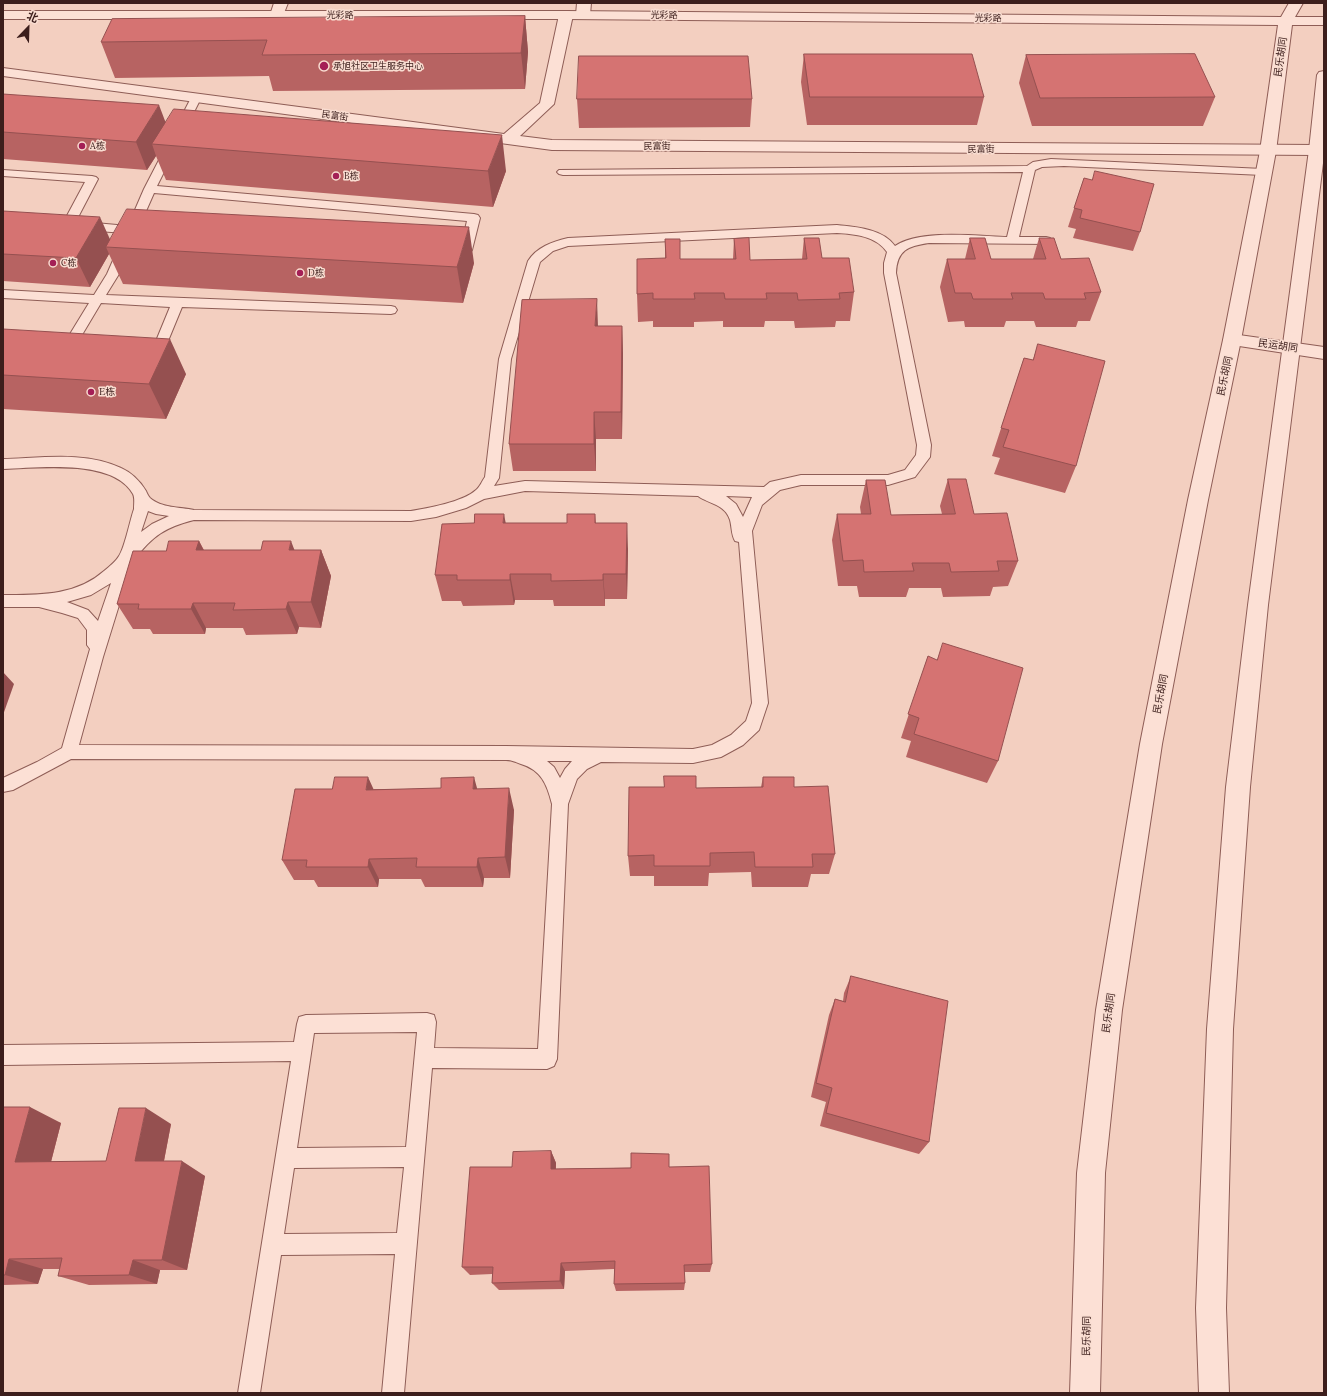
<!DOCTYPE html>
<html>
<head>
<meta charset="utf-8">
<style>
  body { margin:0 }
  #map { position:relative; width:1327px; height:1396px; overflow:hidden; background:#f3cfc0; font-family:Lora,"Noto Sans SC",serif }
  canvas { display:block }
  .frame { position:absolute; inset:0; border:4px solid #3c1e1c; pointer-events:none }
  .north { position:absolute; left:8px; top:8px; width:40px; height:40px; -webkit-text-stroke:3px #f9ddd1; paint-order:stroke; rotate:23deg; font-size:11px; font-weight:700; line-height:16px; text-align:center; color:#3c1e1c }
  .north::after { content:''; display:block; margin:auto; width:14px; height:18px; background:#3c1e1c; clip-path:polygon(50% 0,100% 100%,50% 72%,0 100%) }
</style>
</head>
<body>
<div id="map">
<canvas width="1327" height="1396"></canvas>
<div class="frame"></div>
<div class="north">北</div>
</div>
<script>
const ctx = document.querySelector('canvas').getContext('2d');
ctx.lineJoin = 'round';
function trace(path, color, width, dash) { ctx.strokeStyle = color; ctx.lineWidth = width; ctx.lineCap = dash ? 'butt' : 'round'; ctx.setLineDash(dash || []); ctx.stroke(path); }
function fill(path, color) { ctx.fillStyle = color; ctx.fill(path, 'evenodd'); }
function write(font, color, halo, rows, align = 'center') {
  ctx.font = font + ' Lora,"Noto Sans SC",serif'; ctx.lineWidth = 3; ctx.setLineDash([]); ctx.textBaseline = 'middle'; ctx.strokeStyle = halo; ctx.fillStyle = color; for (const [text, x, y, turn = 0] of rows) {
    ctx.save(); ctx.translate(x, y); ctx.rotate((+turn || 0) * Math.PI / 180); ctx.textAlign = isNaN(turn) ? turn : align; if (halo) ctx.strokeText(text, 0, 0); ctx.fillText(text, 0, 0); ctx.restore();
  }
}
const service = new Path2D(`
  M 196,95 L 201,98 L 157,186 L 474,214 L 478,215 L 480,218 L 472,250 L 470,253 L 456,253 L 454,250 L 456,247 L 461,246 L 467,221 L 154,193 L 139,227 L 143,230 L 141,233 L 137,234 L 119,274 L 106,295 L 391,306 L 395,307 L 397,310 L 395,313 L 391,314 L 182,307 L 161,358 L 160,361 L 155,362 L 150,361 L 149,358 L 170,307 L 101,303 L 70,355 L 65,356 L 60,355 L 59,352 L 89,303 L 3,298 L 3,290 L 94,295 L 107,274 L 125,233 L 84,230 L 80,229 L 78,226 L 80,223 L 84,222 L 128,226 L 144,189 L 191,98 Z
  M 1051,159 L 1263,169 L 1267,170 L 1269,172 L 1267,174 L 1263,175 L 1064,166 L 1042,167 L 1035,170 L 1019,237 L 1046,237 L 1050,238 L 1052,241 L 1050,244 L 929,243 C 908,246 897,250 896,273 L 931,445 L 930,457 L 915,477 L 888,485 L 801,485 L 780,490 L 762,505 L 752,531 L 768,703 L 759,730 L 743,745 L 721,757 L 693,763 L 601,762 L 587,769 L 577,779 L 568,804 L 557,1059 L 554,1066 L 547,1069 L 432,1068 L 404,1393 L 382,1393 L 395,1254 L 281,1255 L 260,1393 L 238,1393 L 291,1061 L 3,1065 L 3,1045 L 294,1042 L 297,1024 L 299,1017 L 306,1015 L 427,1013 L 434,1015 L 436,1022 L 434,1048 L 538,1049 L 552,804 C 547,784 541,770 521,764 C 515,762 512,760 506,760 L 71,759 L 13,790 L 3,792 L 3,778 L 37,762 L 62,748 L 90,649 L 87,645 L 87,630 L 78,618 L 62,613 L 39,607 L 3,607 L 3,595 C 39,595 76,596 104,571 C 109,567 116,561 119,556 C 125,547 130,520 134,509 C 134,504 135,498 133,494 C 113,458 37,468 3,469 L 3,459 C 41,458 86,451 121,468 C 132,473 140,481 146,491 C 147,493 148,496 150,498 C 161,508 180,507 194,510 L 411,511 C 428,508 463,502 476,490 C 480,487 482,481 485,477 L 499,359 L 528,261 C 537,247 552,242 568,238 L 837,225 C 857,227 883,229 895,246 C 920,229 977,236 1007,237 L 1023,172 L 563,175 L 559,174 L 557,172 L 559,170 L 1027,166 L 1033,162 ZM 837,233 C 855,234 876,236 887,252 L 884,263 L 884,273 L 917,445 L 916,455 L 905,470 L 888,475 L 801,475 L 770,482 L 764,487 L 525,481 L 494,486 L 499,478 L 511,359 L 540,262 L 553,251 L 568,246 ZM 525,491 L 698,496 C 709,504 725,504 730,520 C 732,527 731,534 735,541 L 739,542 L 752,703 L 746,721 L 731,735 L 712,745 L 693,749 L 506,746 L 79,745 L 103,657 L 133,560 L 135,559 C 152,536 166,527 194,520 L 411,521 L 436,517 L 466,508 L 484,499 ZM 726,496 L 752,497 L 743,517 L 736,504 ZM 148,511 L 156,514 L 169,516 L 152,524 L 141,532 ZM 111,583 L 98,621 L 88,610 L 67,602 L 91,595 ZM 547,761 L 572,761 L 565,769 L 560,778 L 554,767 ZM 417,1032 L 406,1147 L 297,1148 L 314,1033 ZM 404,1167 L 397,1233 L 284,1234 L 294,1168 Z
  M 3,170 L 92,176 L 96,177 L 98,179 L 74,225 L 72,228 L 64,228 L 62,225 L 85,182 L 3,176 Z`);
const minor = new Path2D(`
  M 274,3 L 288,3 L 282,18 L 277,19 L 272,18 L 270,15 Z
  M 577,3 L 591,3 L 590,15 L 588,18 L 583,19 L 578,18 L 576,15 Z
  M 566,11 L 571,12 L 573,15 L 554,104 L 520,136 L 552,140 L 1317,145 L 1322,147 L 1324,151 L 1322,153 L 1317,155 L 552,150 L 3,76 L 3,68 L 504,134 L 540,103 L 559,15 L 561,12 Z
  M 1232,334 L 1324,347 L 1324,359 L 1226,344 L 1223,340 L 1226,336 Z`);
const tertiary = new Path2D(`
  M 1289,3 L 1303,3 L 1295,17 L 1324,17 L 1324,25 L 1292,25 L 1276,151 L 1241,340 L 1208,500 L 1162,744 L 1122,1010 L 1105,1173 L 1100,1393 L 1070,1393 L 1077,1173 L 1096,1010 L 1140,744 L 1188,500 L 1223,340 L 1260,151 L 1278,25 L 566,19 L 3,19 L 3,11 L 566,11 L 1281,17 Z
  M 1324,71 L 1324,155 L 1268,605 L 1250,787 L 1233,1029 L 1226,1308 L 1229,1393 L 1199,1393 L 1196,1308 L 1207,1029 L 1226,787 L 1248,605 L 1309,150 L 1317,75 L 1319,72 Z`);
trace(service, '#8e5d56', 2);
trace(minor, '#8e5d56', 2);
trace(tertiary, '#8e5d56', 2);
fill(service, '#fce0d5');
fill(minor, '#fce0d5');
fill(tertiary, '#fce0d5');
fill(new Path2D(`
  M 525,16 L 528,52 L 525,89 L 273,91 L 269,76 L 115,78 L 101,42 Z
  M 804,54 L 984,97 L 977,125 L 807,125 L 801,82 Z
  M 1026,55 L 1215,97 L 1203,126 L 1032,126 L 1019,83 Z
  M 3,94 L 165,122 L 506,171 L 493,207 L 166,180 L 156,156 L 147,170 L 3,159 Z
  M 577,99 L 752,99 L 750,127 L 579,128 Z
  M 1084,178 L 1140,232 L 1133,251 L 1073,238 L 1076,229 L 1068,227 Z
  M 3,211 L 110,239 L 474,263 L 463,303 L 123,284 L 109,254 L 90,287 L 3,281 Z
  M 804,238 L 822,258 L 854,292 L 850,321 L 836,321 L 835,327 L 795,328 L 794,321 L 765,321 L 764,327 L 723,327 L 723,321 L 694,322 L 694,327 L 653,327 L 653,321 L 638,322 L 637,294 L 665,258 L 665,239 L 680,259 L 733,259 L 734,239 L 750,260 L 802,259 Z
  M 970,238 L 991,259 L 1033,259 L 1039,238 L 1061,259 L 1101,292 L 1090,321 L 1078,321 L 1076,327 L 1036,327 L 1034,321 L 1006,321 L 1004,327 L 965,327 L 964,321 L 948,322 L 940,287 L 947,259 L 965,259 Z
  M 598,326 L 622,326 L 623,354 L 622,439 L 596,439 L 596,471 L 513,471 L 509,444 Z
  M 3,329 L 186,374 L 166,419 L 3,409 Z
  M 1038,344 L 1076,466 L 1065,493 L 994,474 L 1000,458 L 992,456 L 1024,358 L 1033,360 Z
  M 948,479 L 974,514 L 1018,561 L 1008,586 L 993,587 L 990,596 L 943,597 L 941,588 L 909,588 L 906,597 L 859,597 L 857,586 L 838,586 L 832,540 L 837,514 L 861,514 L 860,507 L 866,480 L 891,515 L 942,514 L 940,506 Z
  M 595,514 L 596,523 L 628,549 L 627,599 L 605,599 L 605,606 L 554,606 L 553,600 L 515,600 L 514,605 L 463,606 L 461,601 L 442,601 L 435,575 L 506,523 L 567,523 Z
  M 199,541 L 204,550 L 321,550 L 331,576 L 321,628 L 299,627 L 297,634 L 246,635 L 243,628 L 206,628 L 205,634 L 153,634 L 150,629 L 133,629 L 117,604 L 166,551 Z
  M 928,656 L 998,761 L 987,783 L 906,757 L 911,741 L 901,738 Z
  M 763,777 L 794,787 L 835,854 L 829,874 L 811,874 L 808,887 L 752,887 L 751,872 L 709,873 L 708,886 L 654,886 L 654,876 L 630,876 L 628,856 L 696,788 L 761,787 Z
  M 374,789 L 477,789 L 514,810 L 510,878 L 484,878 L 483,887 L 425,887 L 421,879 L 379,879 L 378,887 L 318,887 L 314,880 L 294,880 L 282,860 Z
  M 851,976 L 929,1142 L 919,1154 L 820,1126 L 826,1102 L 811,1097 L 829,1015 L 835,999 L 843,1001 L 844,993 Z
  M 3,1109 L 61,1123 L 51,1162 L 106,1161 L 171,1124 L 164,1161 L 205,1176 L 187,1270 L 160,1270 L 157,1284 L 89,1285 L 58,1276 L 60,1269 L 43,1269 L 38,1284 L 3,1285 Z
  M 551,1151 L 556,1163 L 556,1169 L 669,1167 L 712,1264 L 710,1272 L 684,1272 L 685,1283 L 684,1290 L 616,1291 L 614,1284 L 614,1269 L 565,1271 L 564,1289 L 499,1290 L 492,1283 L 492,1274 L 470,1275 L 462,1267 L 512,1167 Z`), '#b76362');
fill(new Path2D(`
  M 525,16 L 528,52 L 525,89 L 521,53 Z
  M 159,105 L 170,134 L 152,144 L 156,156 L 147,170 L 136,142 Z
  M 502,135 L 506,171 L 493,207 L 488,171 Z
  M 100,217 L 113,246 L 106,247 L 109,254 L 90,287 L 76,258 Z
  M 469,227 L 474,263 L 463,303 L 457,267 Z
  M 597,299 L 598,327 L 595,326 Z
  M 622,326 L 623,354 L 622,439 L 621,412 Z
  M 170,339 L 186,374 L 166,419 L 149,384 Z
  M 594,412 L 596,439 L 596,471 L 594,444 Z
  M 504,514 L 509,540 L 503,523 Z
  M 627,523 L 628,549 L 627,599 L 626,574 Z
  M 199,541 L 212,567 L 196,550 Z
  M 291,541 L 301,567 L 289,550 Z
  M 321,550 L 331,576 L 321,628 L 311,602 Z
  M 510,574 L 515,600 L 514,605 L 510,580 Z
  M 603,574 L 605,599 L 605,606 L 603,580 Z
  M 288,602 L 299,627 L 297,634 L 286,609 Z
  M 193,603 L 206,628 L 205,634 L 191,609 Z
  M 3,672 L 14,684 L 3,715 Z
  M 368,777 L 378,799 L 366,790 Z
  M 474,777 L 480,799 L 473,789 Z
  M 509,788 L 514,810 L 510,878 L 505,857 Z
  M 478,858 L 484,878 L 483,887 L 477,867 Z
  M 369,859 L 379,879 L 378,887 L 368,867 Z
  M 30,1107 L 61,1123 L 47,1177 L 15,1162 Z
  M 146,1108 L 171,1124 L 161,1176 L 135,1161 Z
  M 551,1151 L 556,1163 L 555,1180 L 551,1169 Z
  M 182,1161 L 205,1176 L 187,1270 L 162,1260 Z
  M 9,1259 L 43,1269 L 38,1284 L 5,1275 Z
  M 133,1260 L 160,1270 L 157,1284 L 129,1275 Z
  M 561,1263 L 565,1271 L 564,1289 L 560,1281 Z`), '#955050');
const building = new Path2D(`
  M 525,16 L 521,53 L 262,55 L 267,40 L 101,42 L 112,19 Z
  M 804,54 L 972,54 L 984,97 L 810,97 Z
  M 1195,54 L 1215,97 L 1040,98 L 1026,55 Z
  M 579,56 L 748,56 L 752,99 L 577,99 Z
  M 3,94 L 159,105 L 136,142 L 3,132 Z
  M 174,109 L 502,135 L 488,171 L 152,144 Z
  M 1095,171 L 1154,184 L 1140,232 L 1080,218 L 1082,210 L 1074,208 L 1084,178 L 1092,180 Z
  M 127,209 L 469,227 L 457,267 L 106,247 Z
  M 3,211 L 100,217 L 76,258 L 3,254 Z
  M 749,238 L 750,260 L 807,259 L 804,238 L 819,238 L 822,258 L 849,258 L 854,292 L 839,293 L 840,299 L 798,300 L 797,293 L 766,293 L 767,299 L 725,299 L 724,293 L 694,293 L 695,299 L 653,299 L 653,293 L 637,294 L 637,259 L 666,258 L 665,239 L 680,239 L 680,259 L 736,259 L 734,239 Z
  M 970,238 L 985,238 L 991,259 L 1046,259 L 1039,238 L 1054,238 L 1061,259 L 1089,258 L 1101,292 L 1084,293 L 1086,299 L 1045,299 L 1043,293 L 1011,293 L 1013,299 L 973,299 L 971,293 L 955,293 L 947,259 L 975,259 Z
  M 597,299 L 595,326 L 622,326 L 621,412 L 594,412 L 594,444 L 509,444 L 522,300 Z
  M 3,329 L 170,339 L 149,384 L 3,375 Z
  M 1038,344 L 1105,361 L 1076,466 L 1003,447 L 1009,430 L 1001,428 L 1024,358 L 1033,360 Z
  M 948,479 L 966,479 L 974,514 L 1007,513 L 1018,561 L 997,561 L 999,571 L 951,572 L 949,563 L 912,563 L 914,571 L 864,572 L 863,560 L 843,561 L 837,514 L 871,514 L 866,480 L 885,480 L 891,515 L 955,514 Z
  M 475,514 L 504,514 L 503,523 L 567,523 L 567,514 L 595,514 L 595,523 L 627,523 L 626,574 L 603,574 L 603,580 L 551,581 L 551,574 L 510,574 L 510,580 L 457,580 L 457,575 L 435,575 L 442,524 L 474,523 Z
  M 169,541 L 199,541 L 196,550 L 261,550 L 263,541 L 291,541 L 289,550 L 321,550 L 311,602 L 288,602 L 286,609 L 233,610 L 235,603 L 193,603 L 191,609 L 138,609 L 139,604 L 117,604 L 133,551 L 166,551 Z
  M 943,643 L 1023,668 L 998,761 L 914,734 L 919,718 L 908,714 L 928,656 L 937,660 Z
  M 664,776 L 696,776 L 696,788 L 763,787 L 763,777 L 794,777 L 794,787 L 828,786 L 835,854 L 812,854 L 813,867 L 755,867 L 754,852 L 710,853 L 710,866 L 654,866 L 654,855 L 628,856 L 629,787 L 664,787 Z
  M 335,777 L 368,777 L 366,790 L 441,788 L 441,778 L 474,777 L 473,789 L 509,788 L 505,857 L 478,858 L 477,867 L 416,867 L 417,858 L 369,859 L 368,867 L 306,867 L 307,860 L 282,860 L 295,789 L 332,789 Z
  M 851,976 L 948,1001 L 929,1142 L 826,1113 L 832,1088 L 816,1083 L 835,999 L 845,1002 Z
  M 4,1107 L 30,1107 L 15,1162 L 106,1161 L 119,1108 L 146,1108 L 135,1161 L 182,1161 L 162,1260 L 133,1260 L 129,1275 L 58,1276 L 62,1258 L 9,1259 L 5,1275 L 3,1275 L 3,1109 Z
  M 551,1151 L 551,1169 L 631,1168 L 631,1153 L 669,1154 L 669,1167 L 709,1166 L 712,1264 L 684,1265 L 685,1283 L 614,1284 L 615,1261 L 561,1263 L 560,1281 L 492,1283 L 493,1267 L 462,1267 L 470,1167 L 512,1167 L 513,1152 Z`);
fill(building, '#d57372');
trace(building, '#955050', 1);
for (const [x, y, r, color] of [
  [324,66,5,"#a41f56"],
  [82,146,4,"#a41f56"],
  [336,176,4,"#a41f56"],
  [53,263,4,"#a41f56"],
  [300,273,4,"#a41f56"],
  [91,392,4,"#a41f56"]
]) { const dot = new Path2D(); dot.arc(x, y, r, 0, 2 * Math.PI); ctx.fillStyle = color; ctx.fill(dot); trace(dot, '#f9ddd1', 1.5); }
write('9px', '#3c1e1c', '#f9ddd1', [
  ["光彩路",340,15],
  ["光彩路",664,15],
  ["光彩路",988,18],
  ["民富街",335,116,8],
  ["民富街",657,146],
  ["民富街",981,149]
]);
write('9px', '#3c1e1c', '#f9ddd1', [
  ["承旭社区卫生服务中心",333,66],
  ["A栋",90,146],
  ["B栋",344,176],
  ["C栋",61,263],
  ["D栋",308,273]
], 'left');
write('10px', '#3c1e1c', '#f9ddd1', [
  ["民乐胡同",1281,57,-82],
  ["民运胡同",1278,346,8],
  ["民乐胡同",1225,376,-78],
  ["民乐胡同",1161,694,-79],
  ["民乐胡同",1109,1013,-82],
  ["民乐胡同",1087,1336,-89]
]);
write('10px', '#3c1e1c', '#f9ddd1', [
  ["E栋",99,392]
], 'left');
</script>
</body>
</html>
